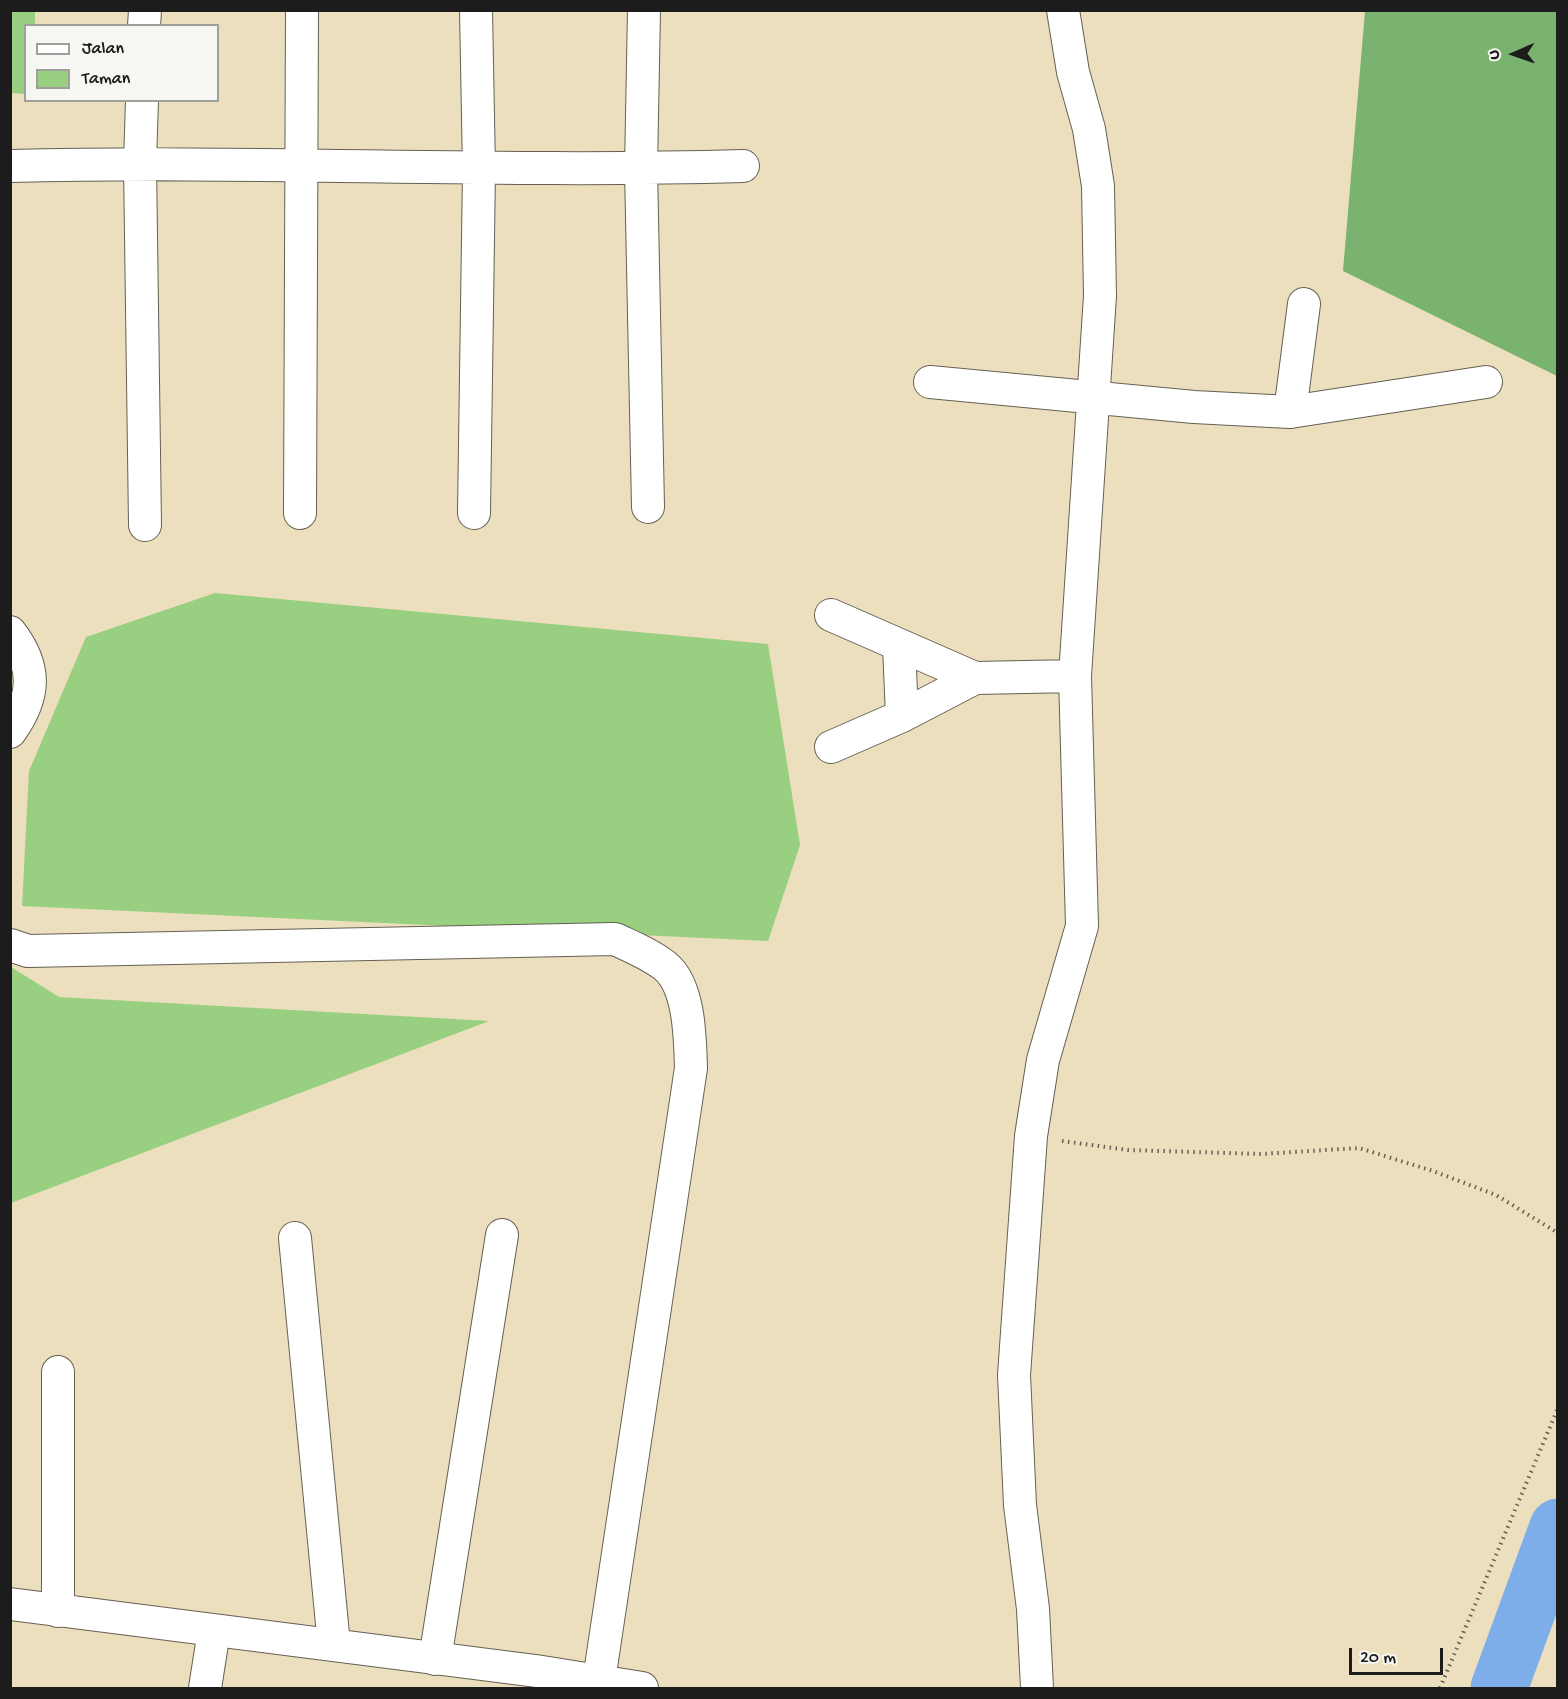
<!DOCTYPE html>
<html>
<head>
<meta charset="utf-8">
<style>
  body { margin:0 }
  #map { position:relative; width:1568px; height:1699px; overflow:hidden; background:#ecdfbd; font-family:"Gochi Hand",sans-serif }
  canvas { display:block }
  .frame { position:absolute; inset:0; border:12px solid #1c1c1c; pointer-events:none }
  .legend { position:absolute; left:24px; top:24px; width:195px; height:78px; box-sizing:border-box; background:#f6f6f2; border:2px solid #9f9f9c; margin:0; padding:8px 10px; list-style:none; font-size:18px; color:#1c1c1c }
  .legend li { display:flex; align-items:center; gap:12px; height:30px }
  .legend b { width:30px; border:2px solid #9f9f9c }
  .north { position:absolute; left:1484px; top:24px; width:60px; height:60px; -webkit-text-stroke:4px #f6f6f2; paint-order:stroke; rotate:268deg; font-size:16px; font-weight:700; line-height:24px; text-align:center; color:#1c1c1c }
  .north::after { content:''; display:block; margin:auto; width:21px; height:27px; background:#1c1c1c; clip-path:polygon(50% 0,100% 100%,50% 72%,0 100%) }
  .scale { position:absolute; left:1349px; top:1648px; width:94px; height:27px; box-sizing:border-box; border:3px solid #1c1c1c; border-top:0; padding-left:8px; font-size:18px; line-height:21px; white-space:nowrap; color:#1c1c1c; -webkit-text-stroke:4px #f6f6f2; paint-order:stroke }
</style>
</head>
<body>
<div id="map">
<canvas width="1568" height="1699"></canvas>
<div class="frame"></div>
<ul class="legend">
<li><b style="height:8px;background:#fff"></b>Jalan</li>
<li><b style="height:16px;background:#98cf81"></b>Taman</li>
</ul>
<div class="north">U</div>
<div class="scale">20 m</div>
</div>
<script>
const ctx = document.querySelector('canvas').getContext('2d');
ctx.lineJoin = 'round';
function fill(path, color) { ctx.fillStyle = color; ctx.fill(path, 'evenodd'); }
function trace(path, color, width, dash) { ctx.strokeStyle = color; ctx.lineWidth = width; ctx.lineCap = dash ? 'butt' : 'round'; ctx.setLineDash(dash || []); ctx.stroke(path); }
fill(new Path2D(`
  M 10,11 L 35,11 L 35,25 L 26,26 L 25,94 L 11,93 Z
  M 215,593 L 768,644 L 800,845 L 768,941 L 22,906 L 29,771 L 86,637 Z
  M 11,967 L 59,997 L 489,1021 L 11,1203 Z`), '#98cf81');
fill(new Path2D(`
  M 1365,11 L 1557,11 L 1557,376 L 1343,271 Z`), '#7ab26f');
trace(new Path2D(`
  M 1499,1688 L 1558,1527`), '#7eaee9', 57);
const minor = new Path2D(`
  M 644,10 L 641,169 L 648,507
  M 144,26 L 145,10
  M 142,100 L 140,163 L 145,525
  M 10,166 C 255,160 498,173 743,166
  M 930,382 L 1194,407 L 1290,412 L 1486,382
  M 1290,412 L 1304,304
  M 300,513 L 302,10
  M 474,513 L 479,170 L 476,10
  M 831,615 L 975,678
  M 10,632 C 37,667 36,696 10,732
  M 899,646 L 902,716
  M 831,747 L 902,716 L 975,678 L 1075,676
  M 10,945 L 28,951 L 615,939 C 632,947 650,954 665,966 C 690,986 690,1039 691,1068 L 599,1680
  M 295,1238 L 334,1645
  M 10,1604 L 536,1671 L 642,1688
  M 58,1611 L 58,1372
  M 435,1659 L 502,1235
  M 205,1688 L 214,1631
  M 1037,1688 L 1033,1609 L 1020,1505 L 1014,1375 L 1031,1136 L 1043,1060 L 1082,926 L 1075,676 L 1100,296 L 1098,186 L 1089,129 L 1073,72 L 1063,10`);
trace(minor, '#656054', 34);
trace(new Path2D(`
  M 1062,1141 L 1128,1150 L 1261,1154 L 1359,1148 L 1433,1171 L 1496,1195 L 1558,1233
  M 1440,1688 L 1558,1408`), '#656054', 4, [1.5, 4.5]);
trace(minor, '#fff', 32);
</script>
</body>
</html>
